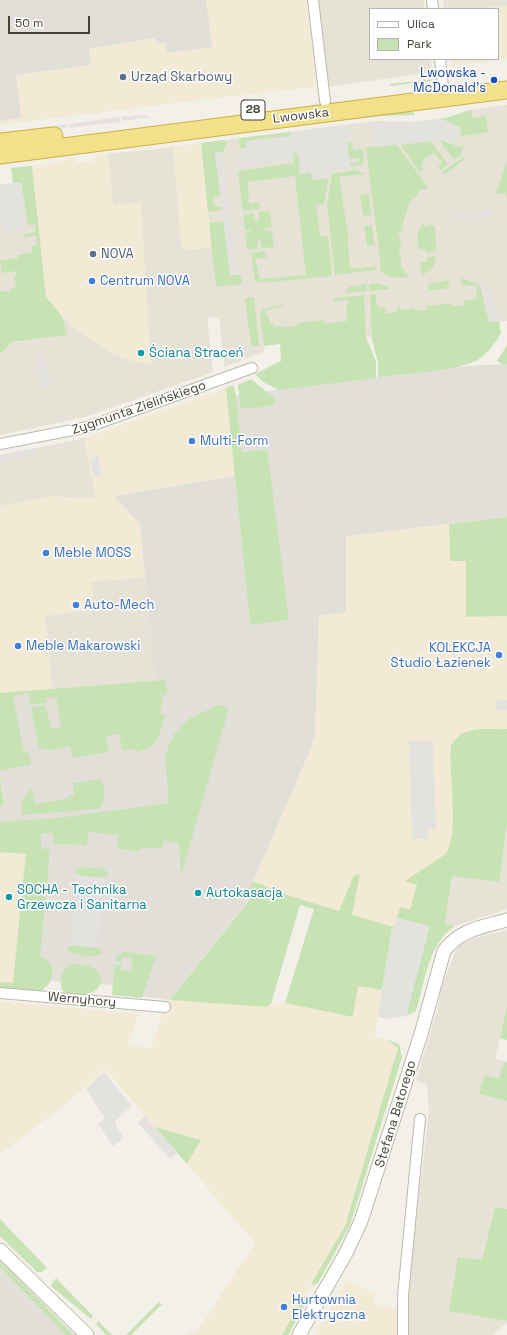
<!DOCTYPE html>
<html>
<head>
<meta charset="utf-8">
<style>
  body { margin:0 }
  #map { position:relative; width:507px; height:1335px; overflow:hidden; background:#f2f0e8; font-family:"Space Grotesk",sans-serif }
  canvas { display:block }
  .legend { position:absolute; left:369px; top:8px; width:130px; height:52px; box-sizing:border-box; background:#fff; border:1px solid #b5b3af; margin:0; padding:5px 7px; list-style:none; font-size:12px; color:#454137 }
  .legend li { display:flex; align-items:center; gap:8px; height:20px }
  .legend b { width:20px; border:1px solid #b5b3af }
  .scale { position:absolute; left:8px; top:16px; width:82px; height:18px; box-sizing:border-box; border:2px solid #454137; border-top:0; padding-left:5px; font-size:12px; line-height:14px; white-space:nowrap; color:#454137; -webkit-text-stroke:3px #fff; paint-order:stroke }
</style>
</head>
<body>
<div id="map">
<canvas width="507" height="1335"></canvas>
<ul class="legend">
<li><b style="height:5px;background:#fff"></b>Ulica</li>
<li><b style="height:11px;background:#c7e3b4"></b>Park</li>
</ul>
<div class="scale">50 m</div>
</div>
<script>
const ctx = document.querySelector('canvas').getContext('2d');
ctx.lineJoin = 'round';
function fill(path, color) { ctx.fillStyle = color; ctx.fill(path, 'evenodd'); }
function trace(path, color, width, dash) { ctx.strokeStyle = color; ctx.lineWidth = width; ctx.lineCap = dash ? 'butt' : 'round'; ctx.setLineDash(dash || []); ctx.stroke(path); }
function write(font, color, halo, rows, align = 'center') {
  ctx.font = font + ' "Space Grotesk",sans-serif'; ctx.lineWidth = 3; ctx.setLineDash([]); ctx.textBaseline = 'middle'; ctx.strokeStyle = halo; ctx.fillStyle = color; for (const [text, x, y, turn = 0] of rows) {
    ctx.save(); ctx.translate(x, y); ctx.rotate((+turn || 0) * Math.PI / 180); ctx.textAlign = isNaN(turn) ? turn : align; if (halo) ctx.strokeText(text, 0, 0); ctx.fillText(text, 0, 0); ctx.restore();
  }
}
fill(new Path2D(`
  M 318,0 L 423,0 L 425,9 L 370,9 L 370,59 L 431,59 L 432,72 L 328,87 Z
  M 443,0 L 507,0 L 507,6 L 476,9 L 444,9 Z
  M 507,105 L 507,321 L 280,347 L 280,344 L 264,346 L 264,352 L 224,367 L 219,317 L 207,318 L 213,372 L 85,417 L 0,435 L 0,344 L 66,335 L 62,316 L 72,327 L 141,203 L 113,205 L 108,154 L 173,147 L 182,250 L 209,223 L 201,143 L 374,121 L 412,122 L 450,117 L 467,110 Z
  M 36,202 L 46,297 L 0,313 L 0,205 Z
  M 84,438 L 96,499 L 51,496 L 0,506 L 0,455 L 72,441 Z
  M 145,577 L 155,681 L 52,689 L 44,615 L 60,614 L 91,582 Z
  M 507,823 L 507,909 L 455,926 L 445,924 L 452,876 L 499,881 Z
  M 507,930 L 507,1006 L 495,1059 L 505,1061 L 500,1079 L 479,1094 L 507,1101 L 507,1209 L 495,1207 L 482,1260 L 449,1311 L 507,1321 L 507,1323 L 492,1335 L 409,1335 L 406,1304 L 429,1112 L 427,1084 L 416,1081 L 437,1011 L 442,986 L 458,945 L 472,939 Z`), '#e6e3d6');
fill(new Path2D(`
  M 206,0 L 308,0 L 316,87 L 217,98 L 0,125 L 0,121 L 21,118 L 16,75 L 91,65 L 88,49 L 155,38 L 165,42 L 167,53 Z
  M 507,6 L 507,59 L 451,66 L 450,59 L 498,59 L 498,9 L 476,9 Z
  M 201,143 L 212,248 L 182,250 L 173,147 Z
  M 108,154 L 113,205 L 141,202 L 151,364 L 139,363 L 113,354 L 83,335 L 72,327 L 46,297 L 32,166 L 54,163 L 73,158 L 79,163 L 95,161 L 96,155 Z
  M 226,388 L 235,476 L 114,496 L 140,524 L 145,577 L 91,582 L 94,610 L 45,616 L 52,689 L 0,693 L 0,506 L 51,496 L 96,499 L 84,438 Z
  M 449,524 L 450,561 L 466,560 L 466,617 L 507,616 L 507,732 L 471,733 L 445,924 L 398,915 L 393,929 L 249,891 L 311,748 L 315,735 L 319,616 L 346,612 L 346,536 Z
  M 0,852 L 26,854 L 13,983 L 0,982 Z
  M 358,986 L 382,990 L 375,1037 L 386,1039 L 398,1048 L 345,1226 L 282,1335 L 185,1335 L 189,1332 L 195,1334 L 255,1243 L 187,1164 L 201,1140 L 155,1127 L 105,1069 L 70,1101 L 0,1154 L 0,1001 L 139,1014 L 128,1044 L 146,1048 L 152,1046 L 167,999 L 266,1007 L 271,1004 L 285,1003 L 353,1017 Z
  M 347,1280 L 377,1295 L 372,1303 L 399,1310 L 400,1335 L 315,1335 Z`), '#f2ead5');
fill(new Path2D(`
  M 0,0 L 206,0 L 212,47 L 167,53 L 165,42 L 157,44 L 155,38 L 89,49 L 91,65 L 16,75 L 21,118 L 0,121 Z
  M 507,364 L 507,517 L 346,536 L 346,612 L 319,616 L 315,735 L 311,748 L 249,891 L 254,893 L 170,1000 L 121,993 L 112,985 L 105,984 L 63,988 L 61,982 L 51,981 L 47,987 L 13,983 L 26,854 L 0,852 L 0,800 L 4,799 L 0,775 L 0,693 L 155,681 L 140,524 L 114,496 L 235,476 L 250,625 L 289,620 L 265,449 L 242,452 L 236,395 L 467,366 Z
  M 0,1267 L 26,1293 L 66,1335 L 0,1335 Z`), '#e2dfd9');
fill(new Path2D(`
  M 434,79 L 431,81 L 391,86 L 390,84 Z
  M 471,110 L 472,118 L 486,116 L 488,132 L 463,136 L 461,135 L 461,128 L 442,119 Z
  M 414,112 L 414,115 L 378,116 L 243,132 L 379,113 Z
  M 291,132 L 291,136 L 246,141 L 247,149 L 241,148 L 238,142 L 240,138 Z
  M 223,140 L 227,143 L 223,152 L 215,153 L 221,196 L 213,197 L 214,207 L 222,206 L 222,210 L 208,212 L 201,143 Z
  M 442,140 L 459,147 L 465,146 L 461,151 L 462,154 L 454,160 L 440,141 Z
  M 431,141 L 448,164 L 440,170 L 438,167 L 442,163 L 434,152 L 427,158 L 423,158 L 423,163 L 421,165 L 423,169 L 420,172 L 400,145 Z
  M 347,142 L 352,143 L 353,150 L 363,149 L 364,160 L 361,165 L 351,167 L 350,163 L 359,162 L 358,158 L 349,159 Z
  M 396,144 L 428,187 L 425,190 L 420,189 L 416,198 L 414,197 L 412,201 L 410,201 L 402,227 L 404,228 L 398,234 L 402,242 L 400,242 L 401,247 L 399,248 L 402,269 L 404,269 L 405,274 L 408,273 L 408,277 C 397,278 390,278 380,271 L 381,266 L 366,148 Z
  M 293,152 L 298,154 L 300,173 L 311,172 L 312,180 L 329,178 L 324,204 L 316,205 L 320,237 L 328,236 L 332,276 L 259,283 L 255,280 L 251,253 L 265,251 L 266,258 L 255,259 L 260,279 L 306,275 L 295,176 L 248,182 L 249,204 L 259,202 L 260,209 L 243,211 L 238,171 L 294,163 Z
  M 463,157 L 465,159 L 444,175 L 442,172 Z
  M 507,161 L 507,199 L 506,193 L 496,194 Z
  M 32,166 L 46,297 L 62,316 L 67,335 L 12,342 L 0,354 L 0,291 L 10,292 L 10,289 L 16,288 L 14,277 L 17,276 L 16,271 L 2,273 L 0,261 L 18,258 L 18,255 L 33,252 L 32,246 L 37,245 L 36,236 L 24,237 L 25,234 L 36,232 L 35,225 L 28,225 L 21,183 L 13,183 L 11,168 Z
  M 355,170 L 365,174 L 339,177 L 349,241 L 347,242 L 351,269 L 378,266 L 377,268 L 375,270 L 335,275 L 327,205 L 332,174 Z
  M 369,193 L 371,215 L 363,216 L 360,195 Z
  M 270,211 L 272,227 L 265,228 L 266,231 L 272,231 L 274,247 L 262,248 L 260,240 L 257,241 L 258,249 L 247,250 L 245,233 L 250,233 L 250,230 L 245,231 L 243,215 L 254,213 L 255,221 L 258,221 L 259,212 Z
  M 224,221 L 230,275 L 240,275 L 243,284 L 216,287 L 209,223 Z
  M 422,224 L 428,227 L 429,224 L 435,226 L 436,251 L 426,253 L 425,249 L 419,250 L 417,237 Z
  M 372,225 L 375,245 L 367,246 L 364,226 Z
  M 435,256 C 437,266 430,271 422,275 L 420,262 L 427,261 L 426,258 Z
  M 461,278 L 480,285 L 489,322 L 499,321 L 501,333 C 496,342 487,354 479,359 C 461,371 402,374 378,377 L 378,362 L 372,340 L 370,295 L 376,294 L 376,304 L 380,307 L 381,310 L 382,307 L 385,307 L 386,314 L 397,312 L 397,308 L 400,307 L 401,310 L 414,308 L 415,311 L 427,309 L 426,306 L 452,303 L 453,306 L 464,305 L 464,301 L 477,299 L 476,285 L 462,286 Z
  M 448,280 L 449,288 L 429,291 L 428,284 Z
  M 377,283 L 389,287 L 389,289 L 369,291 L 369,284 Z
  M 367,284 L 366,291 L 345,293 L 349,287 Z
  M 364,295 L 366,337 L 376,362 L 376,378 L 279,390 L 263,382 L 255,374 L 281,361 L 280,344 L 264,346 L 260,314 L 263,309 L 283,305 L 283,307 L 266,310 L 265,314 L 269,318 L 270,323 L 273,323 L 274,326 L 279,326 L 280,327 L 297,326 L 297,323 L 324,320 L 325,324 L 347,321 L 346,306 L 349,303 L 346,300 L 334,301 L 334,298 Z
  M 254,297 L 259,346 L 251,346 L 245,298 Z
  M 507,345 L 507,364 L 502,364 L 497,361 Z
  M 251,379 L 274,398 L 275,405 L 248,409 L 241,408 L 238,385 Z
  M 233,385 L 236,395 L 242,452 L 267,449 L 289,620 L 250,625 L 226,388 Z
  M 507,517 L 507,616 L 466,617 L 466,561 L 450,561 L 449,524 Z
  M 166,680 L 167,694 L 163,695 L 160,713 L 165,715 C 159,735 159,748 136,752 L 135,749 L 123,751 L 119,734 L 106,736 L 109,752 L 73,758 L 70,746 L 48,751 L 47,748 L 39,750 L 31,708 L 45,705 L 52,729 L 61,728 L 56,697 L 46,699 L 47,702 L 31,705 L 28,693 L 13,696 L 24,753 L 29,752 L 31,764 L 0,771 L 0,693 Z
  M 219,705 L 229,708 L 181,876 L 179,843 L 163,841 L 162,849 L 142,847 L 141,851 L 117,849 L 118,835 L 88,832 L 87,845 L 53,844 L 53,833 L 42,833 L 41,848 L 50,850 L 40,957 C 59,963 54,981 41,991 L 0,988 L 0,982 L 13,983 L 26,854 L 0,852 L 0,822 L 58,818 L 169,803 L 165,756 L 173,736 L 188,719 Z
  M 507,729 L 507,823 L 499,882 L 452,876 L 445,924 L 455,926 C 428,943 425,982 416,1011 L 406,1016 L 429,926 L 397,918 L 400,907 L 410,910 L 417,885 L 405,881 L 446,854 C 460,829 448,776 451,746 C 463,724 485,730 507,729 Z
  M 0,775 L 4,804 L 0,808 Z
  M 102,779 C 104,791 108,800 98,809 L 22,815 C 21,804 22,795 32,789 L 35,804 L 69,798 L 69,796 L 74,795 L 73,783 Z
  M 82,867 L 104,869 L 108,873 L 107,877 L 95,877 L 97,948 L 102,951 L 102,954 C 91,958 79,955 68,951 L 67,949 L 71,945 L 83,946 L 90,877 L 75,874 L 77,869 Z
  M 360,874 L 352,915 L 394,927 L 392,929 L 382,990 L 358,986 L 353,1017 L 285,1003 L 314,909 L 300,905 L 271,1004 L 266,1007 L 170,1000 L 254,894 L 249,891 L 253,881 L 287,895 L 339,911 L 354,875 Z
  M 123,952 L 156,956 L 142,998 L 113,995 L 112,993 L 115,965 L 121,965 L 121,970 L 131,971 L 132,958 L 122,957 L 122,962 L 115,961 L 117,955 Z
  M 72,964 C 85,965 96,964 101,978 C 100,998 78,996 64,992 C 57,984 62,968 72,964 Z
  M 507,1006 L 507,1040 L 500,1038 Z
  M 386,1039 L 399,1044 L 402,1057 L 350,1225 L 318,1283 L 314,1285 L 311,1284 L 345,1226 L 398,1048 Z
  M 505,1061 L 507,1062 L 507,1101 L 479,1094 L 485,1075 L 499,1079 Z
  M 155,1127 L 201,1140 L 187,1164 Z
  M 495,1207 L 507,1209 L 507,1321 L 449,1311 L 458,1257 L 482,1260 Z
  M 0,1219 L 47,1268 L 41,1272 L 37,1272 L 0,1236 Z
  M 0,1261 L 74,1335 L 66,1335 L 0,1267 Z
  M 56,1278 L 93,1316 L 91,1319 L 52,1287 L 51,1285 Z
  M 305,1295 L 307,1302 L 288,1335 L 282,1335 Z
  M 159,1302 L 163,1305 L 160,1306 L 131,1335 L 126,1335 Z
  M 98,1321 L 112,1335 L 106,1335 L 96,1324 Z`), '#c7e3b4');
fill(new Path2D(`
  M 140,115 L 152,117 L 122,121 L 121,117 Z
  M 119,117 L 120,122 L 70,128 L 69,124 Z
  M 442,119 L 461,128 L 452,143 L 441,140 L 375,147 L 372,123 L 409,123 Z
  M 67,124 L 68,128 L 24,134 L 28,129 Z
  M 350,124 L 352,143 L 347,142 L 349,159 L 358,158 L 359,162 L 350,163 L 351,167 L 328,170 L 329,178 L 312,180 L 311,172 L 300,174 L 298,154 L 295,152 L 293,152 L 294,160 L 238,167 L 236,159 L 240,153 L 248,153 L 246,141 L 291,136 L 291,132 Z
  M 223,152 L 238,274 L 230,275 L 215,153 Z
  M 21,183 L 28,225 L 21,227 L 21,230 L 3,233 L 0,211 L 0,184 Z
  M 491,210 L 491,216 L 451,219 L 453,213 Z
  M 480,285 L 489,289 L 492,292 L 499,321 L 489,322 Z
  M 43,352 L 50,385 L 41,387 L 35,353 Z
  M 34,449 L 35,455 L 0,462 L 0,455 Z
  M 98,456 L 102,475 L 94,476 L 90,458 Z
  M 507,700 L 507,710 L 496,710 L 496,701 Z
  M 409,741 L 433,741 L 436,830 L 428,830 L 428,839 L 412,839 Z
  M 77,875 L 104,878 L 97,948 L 71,945 Z
  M 397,918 L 430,926 L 406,1016 L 389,1019 L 378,1017 L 392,929 L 393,929 Z
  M 104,1072 L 132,1106 L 115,1121 L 116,1126 L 124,1137 L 113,1146 L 98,1124 L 105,1118 L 86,1089 Z
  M 145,1116 L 177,1153 L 170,1159 L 138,1123 Z`), '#e4e2df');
const minor = new Path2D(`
  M 313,0 L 325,101
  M 432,0 L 433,9
  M 440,59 L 443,86
  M 0,444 L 88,427 L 252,368
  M 0,993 L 165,1007
  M 403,1335 L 403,1296 L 420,1119`);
const tertiary = new Path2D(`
  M 0,1250 L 87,1335
  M 299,1335 L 346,1253 L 361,1221 L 421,1034 L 444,951 C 460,929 483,927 507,920`);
const trunk = new Path2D(`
  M 0,142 L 54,136
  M 0,155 L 507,90`);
trace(minor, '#bdb9ab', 12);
trace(tertiary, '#bdb9ab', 15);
trace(trunk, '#ceb045', 19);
trace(minor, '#fff', 10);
trace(tertiary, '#fff', 13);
trace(trunk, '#f2e08a', 17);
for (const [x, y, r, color] of [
  [123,77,4,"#5c6f8a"],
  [494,80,4,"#1a4fb4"],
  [93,254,4,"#5c6f8a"],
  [92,281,4,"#3f7fe0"],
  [141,353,4,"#0f9aa8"],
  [192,441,4,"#3f7fe0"],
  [46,553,4,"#3f7fe0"],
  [76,605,4,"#3f7fe0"],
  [18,646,4,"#3f7fe0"],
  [499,655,4,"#3f7fe0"],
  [198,893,4,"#0f9aa8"],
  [9,897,4,"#0f9aa8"],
  [284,1307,4,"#3f7fe0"]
]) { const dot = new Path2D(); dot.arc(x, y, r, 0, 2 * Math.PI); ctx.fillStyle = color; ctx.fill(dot); trace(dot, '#fff', 1.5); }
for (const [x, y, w] of [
  [253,110,24]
]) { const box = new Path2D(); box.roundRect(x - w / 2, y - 10, w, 20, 3); ctx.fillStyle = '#fff'; ctx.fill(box); trace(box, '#454137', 1); }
write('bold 12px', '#454137', null, [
  ["28",253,110]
]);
write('13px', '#164399', '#fff', [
  ["Lwowska -",486,73],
  ["McDonald's",486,88]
], 'right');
write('13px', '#4e5e75', '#fff', [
  ["Urząd Skarbowy",131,77],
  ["NOVA",101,254]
], 'left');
write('13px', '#454137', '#fff', [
  ["Lwowska",301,116,-7],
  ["Zygmunta Zielińskiego",139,408,-19],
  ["Wernyhory",82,1000,5],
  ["Stefana Batorego",396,1114,-73]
]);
write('13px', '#366cbe', '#fff', [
  ["Centrum NOVA",100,281],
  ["Multi-Form",200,441],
  ["Meble MOSS",54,553],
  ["Auto-Mech",84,605],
  ["Meble Makarowski",26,646],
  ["KOLEKCJA",491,648,"right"],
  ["Studio Łazienek",491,663,"right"],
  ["Hurtownia",292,1300],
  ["Elektryczna",292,1315]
], 'left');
write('13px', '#0d838f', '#fff', [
  ["Ściana Straceń",149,353],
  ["SOCHA - Technika",17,890],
  ["Grzewcza i Sanitarna",17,905],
  ["Autokasacja",206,893]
], 'left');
</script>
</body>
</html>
